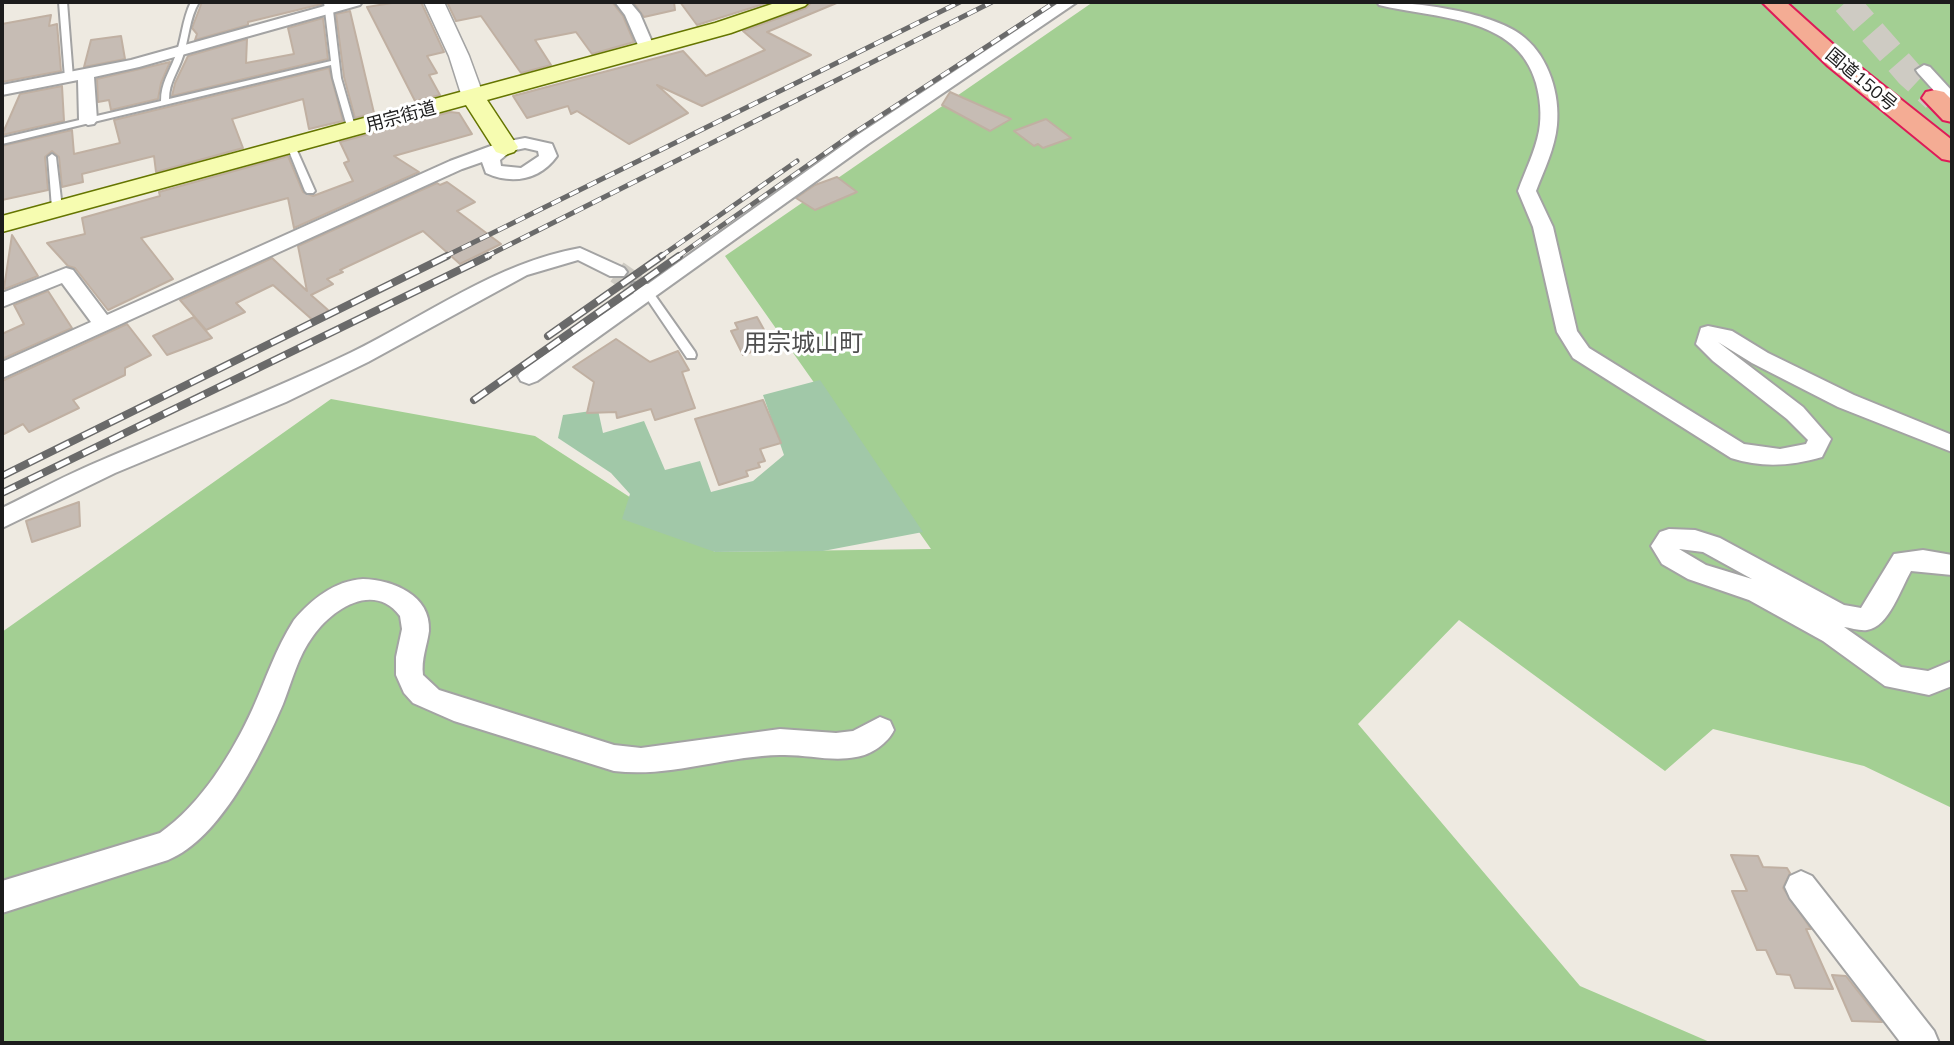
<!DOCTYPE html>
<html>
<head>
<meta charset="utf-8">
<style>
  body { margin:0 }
  #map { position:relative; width:1954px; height:1045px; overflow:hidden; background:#eeeae1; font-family:Mulish,sans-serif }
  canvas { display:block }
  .frame { position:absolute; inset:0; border:4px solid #1c1c1c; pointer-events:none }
</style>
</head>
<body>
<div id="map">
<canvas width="1954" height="1045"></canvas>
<div class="frame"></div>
</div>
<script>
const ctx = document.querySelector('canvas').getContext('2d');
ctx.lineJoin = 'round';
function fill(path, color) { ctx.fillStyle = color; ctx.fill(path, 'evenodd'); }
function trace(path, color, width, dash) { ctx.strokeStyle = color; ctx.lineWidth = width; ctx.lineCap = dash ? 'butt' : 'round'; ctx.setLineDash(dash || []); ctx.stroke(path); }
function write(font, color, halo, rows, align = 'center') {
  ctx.font = font + ' Mulish,"Noto Sans JP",sans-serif'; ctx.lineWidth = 6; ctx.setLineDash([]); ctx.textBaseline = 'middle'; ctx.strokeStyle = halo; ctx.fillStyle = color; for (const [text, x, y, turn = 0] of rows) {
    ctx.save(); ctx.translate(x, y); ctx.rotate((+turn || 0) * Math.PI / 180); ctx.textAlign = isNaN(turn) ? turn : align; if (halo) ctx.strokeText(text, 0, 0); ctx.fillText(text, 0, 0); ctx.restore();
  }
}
fill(new Path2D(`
  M 1093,2 L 1952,2 L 1952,808 L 1864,766 L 1713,729 L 1665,771 L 1459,620 L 1358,724 L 1580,986 L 1712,1043 L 2,1043 L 2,632 L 331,399 L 535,436 L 715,552 L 931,549 L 725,256 Z`), '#a3cf93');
fill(new Path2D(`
  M 820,380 L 923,532 L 823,551 L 715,552 L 622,519 L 630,494 L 611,473 L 558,438 L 563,415 L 598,410 L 603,433 L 644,421 L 665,470 L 700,461 L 711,492 L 753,481 L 784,455 L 763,395 Z`), '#a1c8a8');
const building = new Path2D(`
  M 202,2 L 322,2 L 322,4 L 248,22 L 248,25 L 195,40 L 197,34 L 192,28 Z
  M 398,2 L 421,2 L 444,52 L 427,56 L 437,73 L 429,75 L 440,95 L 415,101 L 367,7 Z
  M 447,2 L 612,2 L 623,16 L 634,42 L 592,54 L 576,32 L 535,40 L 551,65 L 521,73 L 481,16 L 456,21 Z
  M 633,2 L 674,2 L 675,10 L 644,17 Z
  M 680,2 L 770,2 L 697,25 Z
  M 812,2 L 839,2 L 767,32 L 811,55 L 702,106 L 657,85 L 688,113 L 629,144 L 577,111 L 571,114 L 568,106 L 527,118 L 513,96 L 683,51 L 706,76 L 765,50 L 743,31 L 806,8 Z
  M 350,11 L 374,113 L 355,118 L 344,77 L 336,14 Z
  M 51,15 L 49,26 L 57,24 L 61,71 L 2,82 L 2,24 Z
  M 323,18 L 328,59 L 172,96 L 175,83 L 188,56 L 247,39 L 246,63 L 294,54 L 288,28 Z
  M 121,36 L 125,59 L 84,67 L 91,40 Z
  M 170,62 L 161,83 L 158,99 L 111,110 L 109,100 L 98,102 L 97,79 Z
  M 329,68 L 343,121 L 309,129 L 303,99 L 232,119 L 243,148 L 156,172 L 154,156 L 82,174 L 83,182 L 62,187 L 59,157 L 52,151 L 45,157 L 48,190 L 2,200 L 2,146 L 72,130 L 74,154 L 120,143 L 114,120 Z
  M 62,86 L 64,121 L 2,135 L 20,94 Z
  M 950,92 L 1011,119 L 990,131 L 942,105 Z
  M 450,112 L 459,113 L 472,134 L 394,156 L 419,172 L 294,228 L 288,198 L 141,238 L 173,279 L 108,310 L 75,268 L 68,266 L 47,243 L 85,234 L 82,218 L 160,196 L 159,192 L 288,156 L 303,192 L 313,196 L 353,181 L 344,163 L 349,161 L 340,142 Z
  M 1046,119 L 1071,138 L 1043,148 L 1038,144 L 1034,146 L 1014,131 Z
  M 837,177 L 857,192 L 815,210 L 796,198 L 815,185 Z
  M 447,182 L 475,202 L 457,211 L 501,244 L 460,264 L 423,231 L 340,270 L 343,272 L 327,279 L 333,284 L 311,295 L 328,310 L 316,323 L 273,285 L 236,303 L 245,312 L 206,330 L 180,300 L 272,258 L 307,291 L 298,246 L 437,183 L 440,185 Z
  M 12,235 L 38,276 L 5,289 L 4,288 Z
  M 48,291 L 72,328 L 2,359 L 2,334 L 24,324 L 14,305 Z
  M 194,317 L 212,338 L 167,355 L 153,336 Z
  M 757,317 L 768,337 L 760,340 L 765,347 L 743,355 L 731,331 L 738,329 L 735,323 Z
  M 127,324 L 151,355 L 125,368 L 125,375 L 73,400 L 79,408 L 29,432 L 23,424 L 2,435 L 2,381 Z
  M 616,339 L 650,362 L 678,351 L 689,370 L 682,372 L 695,408 L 655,420 L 651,409 L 617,418 L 616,412 L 587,413 L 594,382 L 573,367 Z
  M 763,400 L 781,443 L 760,449 L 765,461 L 758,463 L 760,467 L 746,471 L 748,476 L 719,485 L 695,419 Z
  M 79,502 L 80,526 L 32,542 L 26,521 Z
  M 1731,855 L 1758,856 L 1763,867 L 1787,868 L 1790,873 L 1783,888 L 1811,929 L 1806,929 L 1833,989 L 1795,988 L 1790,975 L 1777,974 L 1766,950 L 1757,950 L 1732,891 L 1747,891 Z
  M 1832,975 L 1846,976 L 1882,1022 L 1852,1021 Z`);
fill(building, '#c6bcb4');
trace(building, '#c0b0a2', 2);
trace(new Path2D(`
  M 617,272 L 640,288`), '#cecbc3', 23, [23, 11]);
trace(new Path2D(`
  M 1846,2 L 1909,74 L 1935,98`), '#cecbc3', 27, [27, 13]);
const service = new Path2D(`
  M 59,2 L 67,2 L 73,78 L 69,80 L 65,78 Z
  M 191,2 L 199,2 C 189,19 189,38 183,56 C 178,72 169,82 169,99 L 331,61 L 324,2 L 332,2 L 341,78 L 356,130 L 355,132 L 348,130 L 333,78 L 331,65 L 2,144 L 2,138 L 161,101 C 161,83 169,73 175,57 C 182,39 182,20 191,2 Z
  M 291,143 L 295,146 L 315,191 L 313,193 L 307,193 L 305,191 L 287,146 Z
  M 52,154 L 56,157 L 62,208 L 57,211 L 52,208 L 48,157 Z
  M 648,290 L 652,291 L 695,352 L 696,355 L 695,358 L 687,358 L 643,293 Z`);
const minor = new Path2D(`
  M 339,2 L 362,2 L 360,5 L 139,67 L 94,77 L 97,120 L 94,124 L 88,125 L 79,120 L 78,80 L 2,95 L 2,85 L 131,60 Z
  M 615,2 L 630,2 L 640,14 L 655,49 L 653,52 L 641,52 L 625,15 Z
  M 1060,2 L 1077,2 L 868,144 L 537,381 L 529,384 L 521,381 L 518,376 L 521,371 L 634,293 L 630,288 L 633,283 L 648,284 L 856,136 Z
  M 1377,2 C 1415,2 1496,12 1525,38 C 1549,58 1560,95 1557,125 C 1555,148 1544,170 1536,191 L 1553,227 L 1577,331 L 1589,348 L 1744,444 L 1780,449 L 1806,444 L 1808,440 L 1787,419 L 1713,361 L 1696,344 L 1701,328 L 1708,326 L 1732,331 L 1768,353 L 1854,395 L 1952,435 L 1952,452 L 1838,407 L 1752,363 L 1718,342 L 1803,407 L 1831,439 L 1822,457 C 1791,466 1762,468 1731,458 L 1573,358 L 1557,332 L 1533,227 L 1518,191 C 1525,171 1535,152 1539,131 C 1542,115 1540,98 1536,83 C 1517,15 1435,19 1379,5 Z
  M 1924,65 L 1930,67 L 1952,91 L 1952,105 L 1946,104 L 1918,73 L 1916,70 Z
  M 525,138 L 552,144 L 557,156 C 540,180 512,185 486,173 L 482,162 L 462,169 L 2,378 L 2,362 L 91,322 L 62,283 L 2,307 L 2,293 L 66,268 L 73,270 L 107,315 L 450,161 L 499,143 ZM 525,148 L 538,151 L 539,156 L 521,168 L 501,166 L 500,160 L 511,151 Z
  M 580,248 L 624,268 L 627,272 L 624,276 L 610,276 L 578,260 L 527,275 L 368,362 L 286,402 L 115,473 L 2,528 L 2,508 C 35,492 68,474 102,460 C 185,424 269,392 350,353 C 426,316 496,263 580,248 Z
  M 1669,529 L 1695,530 L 1720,538 L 1844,605 L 1861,608 L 1894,554 L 1923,550 L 1952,555 L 1952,575 L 1911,571 C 1901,588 1889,627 1867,630 C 1860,631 1851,628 1844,627 L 1901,667 L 1928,671 L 1952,661 L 1952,686 L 1929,695 L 1885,686 L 1823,641 L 1749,600 L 1688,579 L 1662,564 L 1651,546 L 1660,532 ZM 1679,549 L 1703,552 L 1752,579 L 1706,565 Z
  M 363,579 C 393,580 431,595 429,631 C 427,646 421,659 423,675 L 439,690 L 614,745 L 641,748 L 780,729 L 836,733 L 853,731 L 880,717 L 890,721 L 894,730 C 888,743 871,755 856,757 C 831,762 806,754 780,755 C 724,756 670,778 614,771 L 454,721 L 413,703 L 404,693 L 396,675 L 396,657 L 402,629 L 400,616 C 374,581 332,609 313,636 C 298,656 292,681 283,704 C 262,753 220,839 168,860 L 2,913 L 2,881 L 160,833 C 201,804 232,754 253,708 C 266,679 276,648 294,620 C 312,599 334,581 363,579 Z
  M 1801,871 L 1812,876 L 1934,1031 L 1939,1043 L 1901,1043 L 1790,898 L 1785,887 L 1790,876 Z`);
const tertiary = new Path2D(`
  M 424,2 L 444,2 L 469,56 L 484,97 L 481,102 L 465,102 L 462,97 L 449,56 Z`);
const secondary = new Path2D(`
  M 778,2 L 809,2 L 805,6 L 731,33 L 487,100 L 518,147 L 514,152 L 505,155 L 496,152 L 466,105 L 2,232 L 2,216 L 715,23 Z`);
const trunk = new Path2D(`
  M 1762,2 L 1786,2 L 1846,56 L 1952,140 L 1952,161 L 1942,159 L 1828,66 Z
  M 1935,90 L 1944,92 L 1952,100 L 1952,122 L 1943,120 L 1922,98 L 1926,92 Z`);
trace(service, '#a3a3a3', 4);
trace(minor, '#a3a3a3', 4);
trace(tertiary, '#a3a3a3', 3);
trace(secondary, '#657500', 3);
trace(trunk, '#de1b58', 4);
fill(service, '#fff');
fill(minor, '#fff');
fill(tertiary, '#fff');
fill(secondary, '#f6fcb0');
fill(trunk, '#f4ac94');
const railFar1 = new Path2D(`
  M 444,257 L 960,2
  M 485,257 L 992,2
  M 660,257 L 797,161
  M 677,257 L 851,135 L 1055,2`);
const rail = new Path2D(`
  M 548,336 L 662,256
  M 474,400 L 679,256
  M 2,476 L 447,256
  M 2,493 L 488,256`);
trace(railFar1, '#6a6a6a', 5);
trace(rail, '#6a6a6a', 8);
trace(railFar1, '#fff', 3.5, [10]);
trace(rail, '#fff', 5, [15]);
write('18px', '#1c1c1c', '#fff', [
  ["国道150号",1861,80,40],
  ["用宗街道",401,117,-15]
]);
write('24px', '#4f4f4f', '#fff', [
  ["用宗城山町",803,344]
]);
</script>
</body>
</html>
